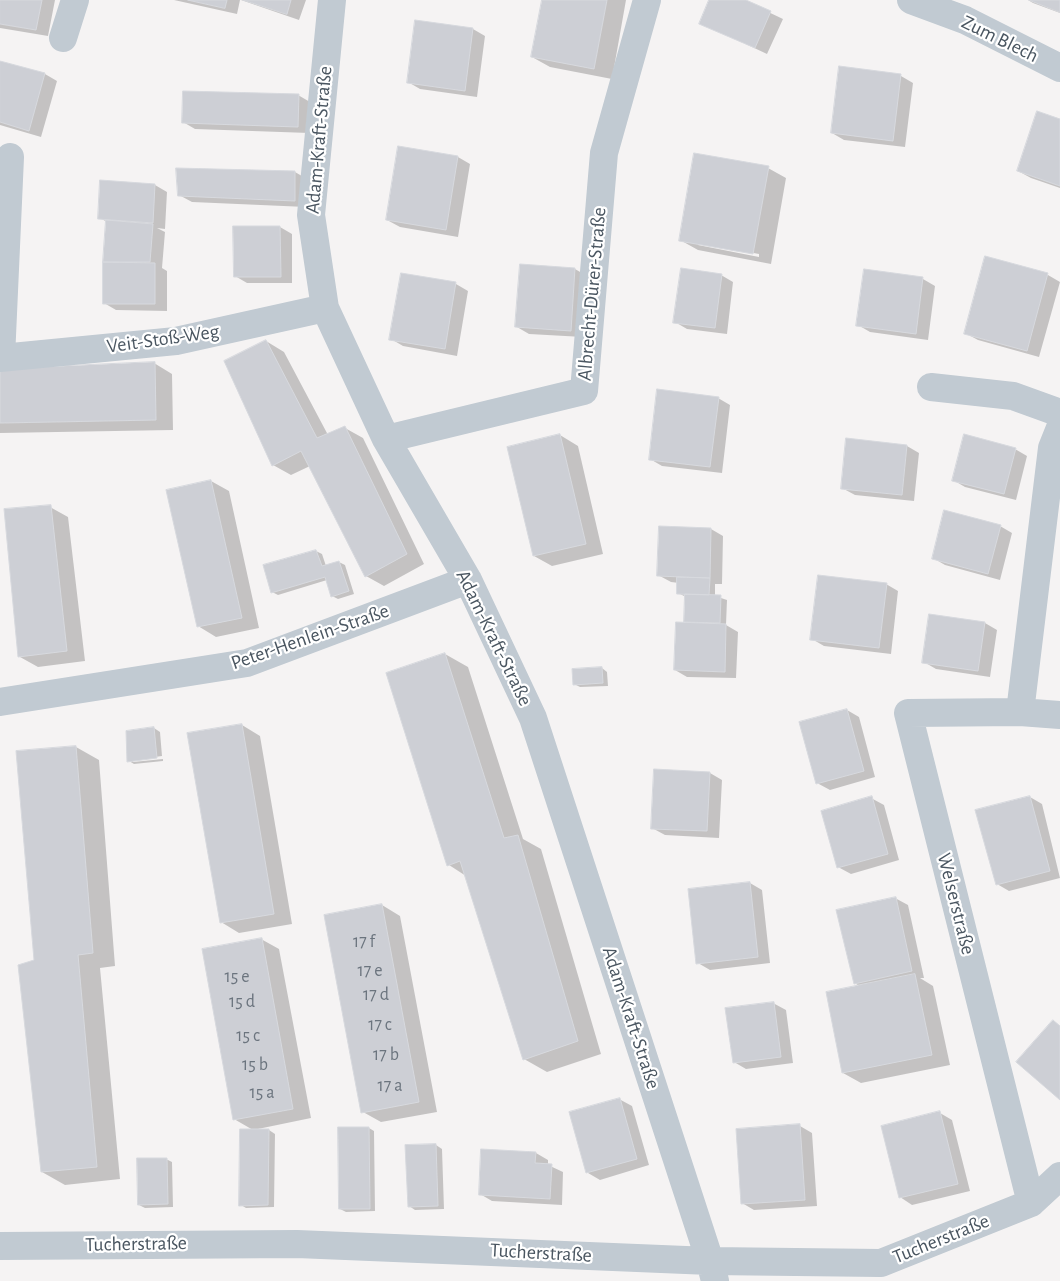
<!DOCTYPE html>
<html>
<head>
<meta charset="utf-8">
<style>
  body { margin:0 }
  canvas { display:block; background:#f5f3f3 }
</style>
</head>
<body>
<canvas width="1060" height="1281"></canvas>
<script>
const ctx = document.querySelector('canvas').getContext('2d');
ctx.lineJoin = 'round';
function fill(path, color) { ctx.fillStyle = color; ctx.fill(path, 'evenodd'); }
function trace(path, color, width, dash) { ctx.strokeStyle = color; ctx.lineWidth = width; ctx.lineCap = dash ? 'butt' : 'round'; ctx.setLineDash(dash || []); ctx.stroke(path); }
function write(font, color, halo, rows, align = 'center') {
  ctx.font = font + ' "Alegreya Sans",sans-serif'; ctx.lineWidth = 4.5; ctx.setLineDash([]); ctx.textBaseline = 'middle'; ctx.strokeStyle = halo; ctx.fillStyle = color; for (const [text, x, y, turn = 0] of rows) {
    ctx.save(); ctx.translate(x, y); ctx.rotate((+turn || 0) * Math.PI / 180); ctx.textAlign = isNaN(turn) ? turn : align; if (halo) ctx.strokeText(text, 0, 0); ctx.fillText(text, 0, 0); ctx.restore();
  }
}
fill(new Path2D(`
  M 0,0 L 55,0 L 48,36 L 0,28 Z
  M 174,0 L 240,0 L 237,14 Z
  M 241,0 L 306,0 L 299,20 Z
  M 543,0 L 626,0 L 612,79 L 550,67 L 532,57 Z
  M 711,0 L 743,0 L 783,19 L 767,54 L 701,23 Z
  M 1028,0 L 1060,0 L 1060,13 L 1033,3 Z
  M 473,29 L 485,36 L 477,97 L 420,89 L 408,82 Z
  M 0,62 L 45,74 L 57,81 L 41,137 L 0,125 Z
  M 901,76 L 913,83 L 905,147 L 844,140 L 832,133 Z
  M 298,95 L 310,102 L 309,133 L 195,129 L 183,122 Z
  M 1060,120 L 1060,188 L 1031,178 L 1018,171 Z
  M 399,147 L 458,157 L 470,164 L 458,237 L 400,227 L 387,220 Z
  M 768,168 L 786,178 L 771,264 L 698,250 L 680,240 ZM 698,243 L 759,254 L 759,257 L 698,245 Z
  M 295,172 L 307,179 L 306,207 L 192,202 L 179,195 Z
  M 102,182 L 155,185 L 167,192 L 165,229 L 157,228 L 165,232 L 162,268 L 167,271 L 167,311 L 116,310 L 104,303 L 107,222 L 100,218 Z
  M 280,227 L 292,234 L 292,283 L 247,283 L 235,276 Z
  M 986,258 L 1048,275 L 1060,282 L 1039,357 L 978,340 L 965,333 Z
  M 575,269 L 587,276 L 583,337 L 529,334 L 517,327 Z
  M 865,271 L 923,279 L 935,286 L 928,340 L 870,332 L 858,325 Z
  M 721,275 L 733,282 L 727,334 L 687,329 L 675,322 Z
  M 456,284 L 468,291 L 457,356 L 403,346 L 391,339 Z
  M 266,341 L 284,352 L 328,435 L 345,428 L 363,438 L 424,564 L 384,586 L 366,576 L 310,466 L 291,475 L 273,465 Z
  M 154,363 L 172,374 L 173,430 L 0,433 L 0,370 Z
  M 718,398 L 730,405 L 722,473 L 662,466 L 650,459 Z
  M 560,435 L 578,446 L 603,554 L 552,566 L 534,556 Z
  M 907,446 L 919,453 L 914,501 L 855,495 L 842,488 Z
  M 1015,449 L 1027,456 L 1016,500 L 965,487 L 953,480 Z
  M 211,481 L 229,491 L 259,628 L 216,637 L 198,626 Z
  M 50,507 L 68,517 L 85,661 L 38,667 L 20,657 Z
  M 1000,526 L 1012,533 L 1000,580 L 945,565 L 933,558 Z
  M 711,529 L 723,536 L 722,584 L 715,584 L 715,596 L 727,600 L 726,625 L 738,632 L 736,678 L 687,677 L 675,670 L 685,623 L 686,597 L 678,593 L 679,583 L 671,582 L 658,575 Z
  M 316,551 L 322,554 L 326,566 L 339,562 L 345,565 L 354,594 L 338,599 L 332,596 L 327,580 L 278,595 L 272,592 Z
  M 886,584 L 898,591 L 891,654 L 824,646 L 812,639 Z
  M 985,623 L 997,630 L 990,677 L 936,669 L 924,662 Z
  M 445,654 L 468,667 L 523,839 L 541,849 L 601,1054 L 547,1072 L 524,1059 L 466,876 L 449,865 L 387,673 Z
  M 602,668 L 607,672 L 608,686 L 580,687 L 574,684 Z
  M 847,710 L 859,717 L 875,777 L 830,790 L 817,783 Z
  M 242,725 L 260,736 L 292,924 L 239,933 L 221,922 Z
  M 154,728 L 160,732 L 162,756 L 133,760 L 133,762 L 163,759 L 163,761 L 134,764 L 129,761 Z
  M 76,747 L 99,760 L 115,966 L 100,968 L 120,1179 L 65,1185 L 42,1172 L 35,961 Z
  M 710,773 L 722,780 L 719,838 L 665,835 L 652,828 Z
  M 1030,797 L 1042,804 L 1060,878 L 1009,891 L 997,884 Z
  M 871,798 L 884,805 L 899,860 L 851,874 L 838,867 Z
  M 750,883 L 762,890 L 770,963 L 710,970 L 698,963 Z
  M 895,898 L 908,905 L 924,978 L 920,978 L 933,986 L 950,1065 L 861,1083 L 843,1073 L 860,987 L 855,983 Z
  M 382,905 L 400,916 L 437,1112 L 381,1122 L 363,1112 Z
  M 261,939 L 279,949 L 311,1118 L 253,1130 L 234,1119 Z
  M 773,1003 L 786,1010 L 793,1063 L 746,1069 L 734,1062 Z
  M 619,1099 L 632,1106 L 649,1165 L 600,1180 L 588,1173 L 570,1113 Z
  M 940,1113 L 952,1120 L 970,1191 L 912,1205 L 900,1197 Z
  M 800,1126 L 812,1133 L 817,1206 L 754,1210 L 742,1203 Z
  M 369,1128 L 374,1131 L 375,1211 L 346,1212 L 340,1209 Z
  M 269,1130 L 275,1134 L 274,1207 L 246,1208 L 241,1205 Z
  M 436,1145 L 442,1149 L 444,1209 L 415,1210 L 409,1206 Z
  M 536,1153 L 548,1160 L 548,1165 L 563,1172 L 562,1205 L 492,1201 L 480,1194 Z
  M 166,1159 L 172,1162 L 173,1207 L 145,1208 L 139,1205 Z`), '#0003');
const building = new Path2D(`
  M 0,0 L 42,0 L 36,30 L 0,24 Z
  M 188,0 L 227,0 L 225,8 Z
  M 243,0 L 291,0 L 287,14 Z
  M 542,0 L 607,0 L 594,69 L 531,57 Z
  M 709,0 L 746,0 L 771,11 L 755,48 L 699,24 Z
  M 1029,0 L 1060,0 L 1060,12 Z
  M 415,20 L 473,28 L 465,91 L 407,83 Z
  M 0,61 L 45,73 L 29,131 L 0,122 Z
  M 839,66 L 901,74 L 893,141 L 831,133 Z
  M 183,91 L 299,94 L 298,127 L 182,123 Z
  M 1037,111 L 1060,119 L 1060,186 L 1017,171 Z
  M 398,146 L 458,156 L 446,230 L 386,220 Z
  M 694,153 L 769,166 L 753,254 L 679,241 Z
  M 176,168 L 295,171 L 295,201 L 178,196 Z
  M 100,180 L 155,184 L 153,223 L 98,219 Z
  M 106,220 L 153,224 L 150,262 L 103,262 Z
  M 233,226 L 280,226 L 281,277 L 234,277 Z
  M 985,256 L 1048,273 L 1027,351 L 964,334 Z
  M 103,262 L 155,263 L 155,304 L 103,304 Z
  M 520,264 L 575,268 L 571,331 L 515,327 Z
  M 681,268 L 722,274 L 715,328 L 673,323 Z
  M 864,269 L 923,277 L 916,334 L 856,326 Z
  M 401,273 L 456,282 L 445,349 L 389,340 Z
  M 266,340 L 317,438 L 345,426 L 407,554 L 365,577 L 301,451 L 272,466 L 224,361 Z
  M 155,362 L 156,420 L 0,423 L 0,369 Z
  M 657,389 L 719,397 L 710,467 L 649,460 Z
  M 560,434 L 586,544 L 533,556 L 507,447 Z
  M 964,434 L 1016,448 L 1004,494 L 952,481 Z
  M 846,438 L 907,445 L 902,495 L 841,489 Z
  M 211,480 L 242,618 L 197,627 L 166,490 Z
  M 51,505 L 67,651 L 18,657 L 4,509 Z
  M 944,510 L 1001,525 L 988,574 L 932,559 Z
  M 659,526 L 711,528 L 710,578 L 657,576 Z
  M 316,550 L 322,566 L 339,561 L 349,591 L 331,597 L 325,577 L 271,593 L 263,565 Z
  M 818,575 L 887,583 L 879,648 L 810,640 Z
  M 677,577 L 710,578 L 709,595 L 677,594 Z
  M 685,594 L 721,595 L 720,623 L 684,622 Z
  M 929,614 L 985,622 L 978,671 L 922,663 Z
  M 676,622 L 726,624 L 725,672 L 674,670 Z
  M 445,653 L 504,838 L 518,835 L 578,1041 L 523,1060 L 460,861 L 447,866 L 386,673 Z
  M 602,667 L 603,683 L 573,685 L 572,669 Z
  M 847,709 L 864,771 L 816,784 L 799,722 Z
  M 242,724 L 274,914 L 220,923 L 187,733 Z
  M 154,727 L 157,758 L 127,762 L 126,731 Z
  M 76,746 L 93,953 L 78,955 L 97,1167 L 41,1172 L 18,965 L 34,960 L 16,751 Z
  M 654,769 L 710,772 L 707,831 L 651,829 Z
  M 872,796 L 888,854 L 837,868 L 821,811 Z
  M 1030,796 L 1050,871 L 996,885 L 975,810 Z
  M 750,882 L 758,957 L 696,964 L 688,889 Z
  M 896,897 L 912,971 L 854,984 L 836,910 Z
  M 382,904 L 419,1102 L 361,1113 L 324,915 Z
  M 262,938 L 293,1109 L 233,1120 L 202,949 Z
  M 915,974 L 932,1055 L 842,1073 L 826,992 Z
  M 774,1002 L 781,1057 L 733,1063 L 725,1008 Z
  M 1053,1020 L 1060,1026 L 1060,1100 L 1016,1062 Z
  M 620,1098 L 637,1159 L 586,1173 L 569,1112 Z
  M 940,1111 L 958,1184 L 899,1198 L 881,1126 Z
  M 800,1124 L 805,1200 L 741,1204 L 736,1129 Z
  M 338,1127 L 369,1127 L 370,1209 L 339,1209 Z
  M 240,1129 L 269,1129 L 268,1205 L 239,1206 Z
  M 436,1144 L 438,1206 L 408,1207 L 405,1145 Z
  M 481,1149 L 536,1152 L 535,1163 L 552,1164 L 550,1199 L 479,1195 Z
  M 137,1158 L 167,1158 L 168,1204 L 138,1205 Z`);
fill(building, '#cdcfd5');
trace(building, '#d7d9de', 1);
trace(new Path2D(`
  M 332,0 L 311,215 L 325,308 L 386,439 L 468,580 L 533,718 L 710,1261 L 715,1281
  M 911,0 L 965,20 L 1060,68
  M 63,38 L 75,0
  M 0,358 L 176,341 L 325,308
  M 1,358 L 10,157
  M 931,387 L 1013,396 L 1060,413
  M 386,439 L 584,391 L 604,153 L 647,0
  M 0,702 L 247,663 L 468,580
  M 1020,712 L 1060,715
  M 1031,1203 L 908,713 L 1020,712 L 1052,448 L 1060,428
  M 0,1246 L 297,1244 L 710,1261 L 881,1263 L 1031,1203 L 1060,1176`), '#c1cad2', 28);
write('18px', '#6b747e', null, [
  ["17 f",364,942],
  ["17 e",370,971],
  ["15 e",237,977],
  ["17 d",376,995],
  ["15 d",242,1002],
  ["17 c",380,1025],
  ["15 c",248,1036],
  ["17 b",386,1055],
  ["15 b",255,1065],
  ["17 a",390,1086],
  ["15 a",262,1093]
]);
write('20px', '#4a5661', '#fff', [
  ["Zum Blech",1000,39,26],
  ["Adam-Kraft-Straße",319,140,-85],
  ["Albrecht-Dürer-Straße",592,294,-85],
  ["Veit-Stoß-Weg",163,339,-8],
  ["Peter-Henlein-Straße",310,637,-19],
  ["Adam-Kraft-Straße",494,638,64],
  ["Welserstraße",956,904,76],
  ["Adam-Kraft-Straße",631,1018,72],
  ["Tucherstraße",941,1239,-22],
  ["Tucherstraße",136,1244,-1],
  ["Tucherstraße",541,1253,3]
]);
</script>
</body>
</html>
